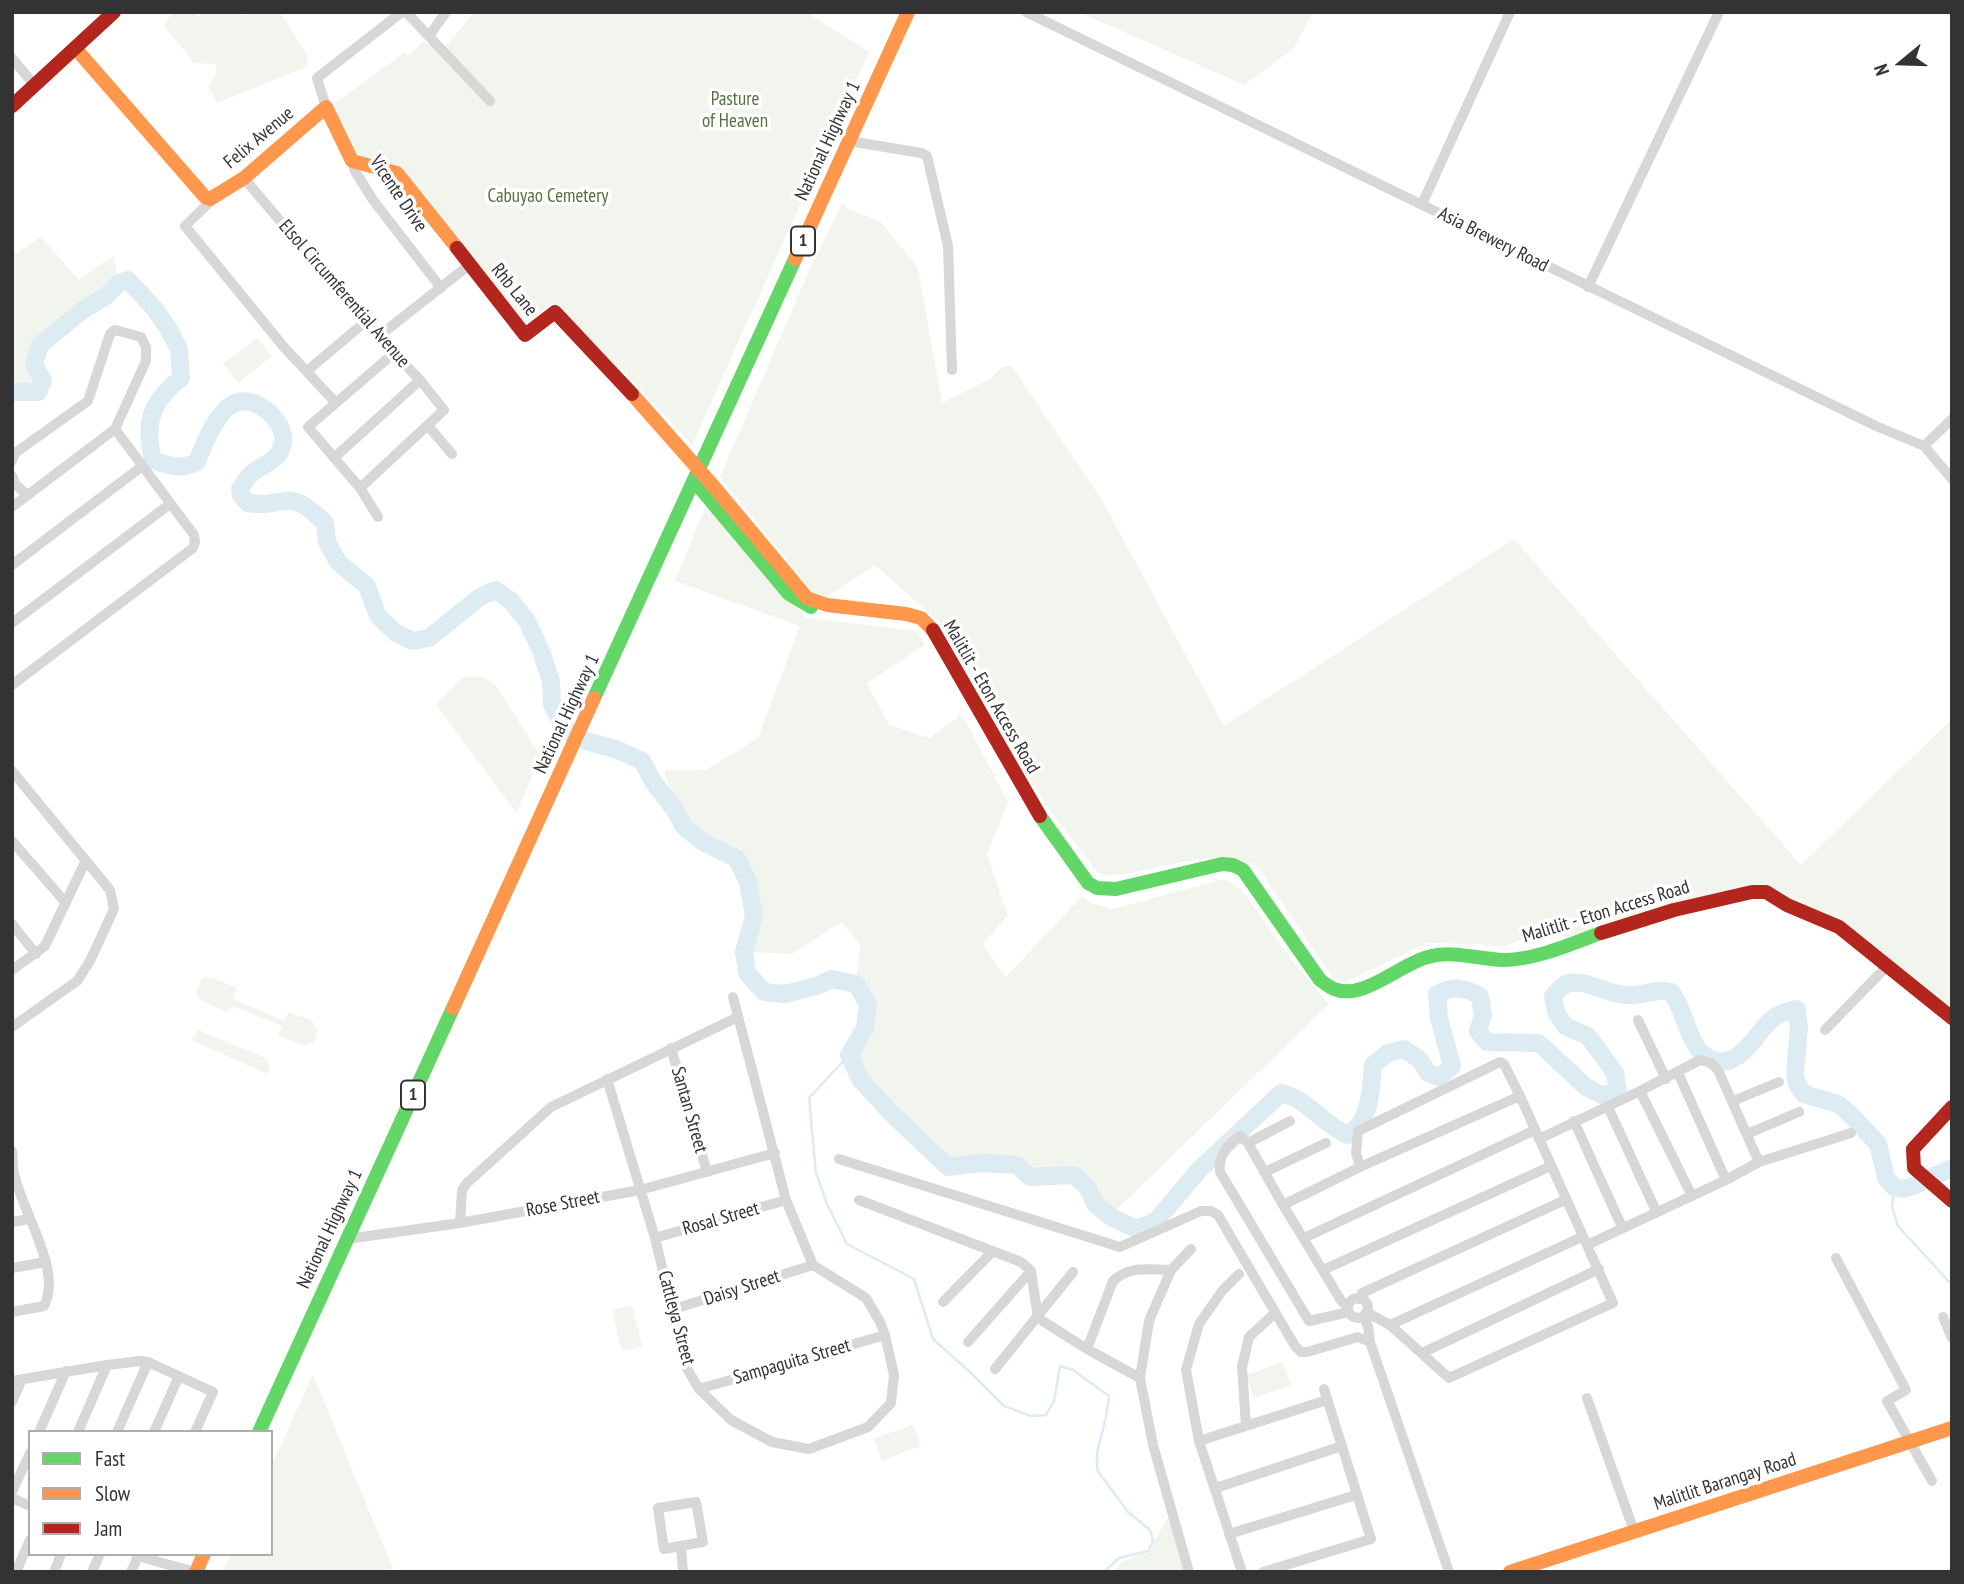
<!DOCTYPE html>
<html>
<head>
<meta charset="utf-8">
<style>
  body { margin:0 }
  #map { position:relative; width:1964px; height:1584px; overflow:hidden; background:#fff; font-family:"PT Sans Narrow",sans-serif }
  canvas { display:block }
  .frame { position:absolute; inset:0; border:14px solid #333; pointer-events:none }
  .legend { position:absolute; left:28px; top:1430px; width:245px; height:126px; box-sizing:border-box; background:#fff; border:2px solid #adadad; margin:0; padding:9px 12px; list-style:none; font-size:21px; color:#333 }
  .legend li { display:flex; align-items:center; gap:14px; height:35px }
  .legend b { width:35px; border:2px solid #adadad }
  .north { position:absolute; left:1866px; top:28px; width:70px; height:70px; -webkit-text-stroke:5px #fff; paint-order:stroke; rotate:251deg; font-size:19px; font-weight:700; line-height:28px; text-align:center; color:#333 }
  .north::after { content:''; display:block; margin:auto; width:24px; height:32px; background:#333; clip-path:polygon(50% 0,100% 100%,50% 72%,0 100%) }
</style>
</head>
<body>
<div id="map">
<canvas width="1964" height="1584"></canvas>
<div class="frame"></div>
<ul class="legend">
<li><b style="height:9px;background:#63d668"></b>Fast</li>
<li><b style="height:9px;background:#ff974d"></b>Slow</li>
<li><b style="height:9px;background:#b3261e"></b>Jam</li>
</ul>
<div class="north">N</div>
</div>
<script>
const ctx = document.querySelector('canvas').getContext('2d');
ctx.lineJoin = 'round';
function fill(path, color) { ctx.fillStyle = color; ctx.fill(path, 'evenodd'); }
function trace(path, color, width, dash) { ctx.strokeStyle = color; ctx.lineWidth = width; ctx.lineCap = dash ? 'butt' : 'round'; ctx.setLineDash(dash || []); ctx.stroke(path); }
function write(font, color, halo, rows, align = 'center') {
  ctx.font = font + ' "PT Sans Narrow",sans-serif'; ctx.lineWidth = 7; ctx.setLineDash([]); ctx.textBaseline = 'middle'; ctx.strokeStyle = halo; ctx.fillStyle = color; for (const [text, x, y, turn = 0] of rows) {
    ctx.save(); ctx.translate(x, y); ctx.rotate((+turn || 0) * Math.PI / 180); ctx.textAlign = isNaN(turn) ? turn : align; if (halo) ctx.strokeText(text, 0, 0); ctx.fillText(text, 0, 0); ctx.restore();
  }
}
fill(new Path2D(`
  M 173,12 L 195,12 L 199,17 L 204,12 L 246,12 L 248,15 L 249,12 L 280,12 L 307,55 L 308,66 L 217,103 L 209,88 L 217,71 L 215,64 L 194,63 L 164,25 Z
  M 474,12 L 806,12 L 869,52 L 692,445 L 627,375 L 553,303 L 526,324 L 521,324 L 397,167 L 356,157 L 331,106 L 404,53 L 408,56 L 423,42 L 443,50 Z
  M 1079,12 L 1313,12 L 1294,48 L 1244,85 Z
  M 842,203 L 848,209 L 880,221 L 918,268 L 942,403 L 990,379 L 1002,367 L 1011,365 L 1102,500 L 1224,726 L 1514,539 L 1801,865 L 1952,719 L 1952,1015 L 1877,952 L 1767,887 L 1694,898 L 1565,938 L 1549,930 L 1502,947 L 1477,944 L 1427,943 L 1345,982 L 1334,979 L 1257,866 C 1223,851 1181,862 1146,870 C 1129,873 1115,878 1098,873 L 1045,804 L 938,621 L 875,565 L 820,601 L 720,477 L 805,280 Z
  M 41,237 L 79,280 L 113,256 L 119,283 C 101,302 50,328 40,348 C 37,353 36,359 34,364 L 43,381 L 38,392 L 12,392 L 12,256 Z
  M 257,338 L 272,356 L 238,383 L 223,364 Z
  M 706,505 L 806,618 L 917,631 L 925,645 L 867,683 L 889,725 L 930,738 L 962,714 L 1008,802 L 987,854 L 1008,916 L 982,944 L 1006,977 L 1082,896 L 1090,903 L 1112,909 L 1225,879 L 1242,890 L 1294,963 L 1329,1004 L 1112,1214 L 1095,1204 L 1088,1188 L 1074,1175 L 1030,1177 L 1017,1165 L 979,1163 L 948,1167 L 890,1112 L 860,1079 L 849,1055 L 865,1028 L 868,1004 L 856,984 L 860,945 L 842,922 L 792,954 L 744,952 L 754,916 L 748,882 L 737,859 L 703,842 L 684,827 L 675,810 L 664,771 L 706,770 L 758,738 L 800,626 L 675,581 Z
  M 463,677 L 484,677 L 497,687 L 541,757 L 516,813 L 436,704 Z
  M 205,977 L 213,978 L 237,988 L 233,999 L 284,1021 L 289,1012 L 311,1020 L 317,1031 L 314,1042 L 303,1046 L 278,1035 L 282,1026 L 232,1006 L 226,1012 L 199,999 L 196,994 L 201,980 Z
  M 198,1030 L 265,1058 L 269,1064 L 268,1074 L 191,1040 Z
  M 632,1305 L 642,1346 L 622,1351 L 612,1310 Z
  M 1283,1362 L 1291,1385 L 1254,1398 L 1246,1375 Z
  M 313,1375 L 393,1569 L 383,1572 L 223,1572 L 231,1554 L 271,1554 L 271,1466 Z
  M 913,1424 L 921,1446 L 882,1461 L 874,1439 Z
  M 1170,1515 L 1186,1572 L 1115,1572 L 1120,1563 L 1148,1551 Z`), '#f1f5ed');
trace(new Path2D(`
  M 849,1055 L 809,1098 L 816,1173 L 827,1204 L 847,1244 L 914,1279 L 933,1339 L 971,1373 L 1004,1406 L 1031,1416 L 1046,1415 L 1054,1401 L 1060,1366 L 1073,1370 L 1109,1396 L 1106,1417 L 1097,1453 L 1097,1470 L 1128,1512 L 1150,1530 L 1153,1541 L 1148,1551 L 1119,1558 L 1104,1572
  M 1894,1187 L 1892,1207 L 1898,1226 L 1952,1285`), '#ddebf3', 2.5);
trace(new Path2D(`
  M 12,392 L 38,392 L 43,381 L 34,364 L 40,345 L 83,310 L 106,296 L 119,283 L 128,280 L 154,308 L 168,328 L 179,349 L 181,378 C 151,402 144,422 153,460 C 170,466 181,470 197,462 C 203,446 218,409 235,403 C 257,394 290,424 282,447 C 277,462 260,465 249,476 C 246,479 243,485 240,489 L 241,495 L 248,503 C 267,506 270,502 287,501 C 302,499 315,514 325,523 L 327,542 L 338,562 L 367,586 L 378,616 L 396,633 L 413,641 L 429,638 L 480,597 L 496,590 L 511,601 L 527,621 L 541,651 L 551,681 L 552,704 L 562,725 L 576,738 L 618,750 L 642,761 L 654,783 L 675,810 L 684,827 L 703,842 L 737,859 L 748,882 L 754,916 L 744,952 L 747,973 L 764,992 L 785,994 L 816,986 L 832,979 L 856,984 L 868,1004 L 865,1028 L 849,1055 L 860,1079 L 890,1112 L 948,1167 L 979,1163 L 1017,1165 L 1030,1177 L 1074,1175 L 1088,1188 L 1095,1204 L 1111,1217 L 1136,1229 L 1156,1221 L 1199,1170 L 1281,1093 C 1308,1099 1323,1125 1348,1135 C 1371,1121 1371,1089 1373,1065 L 1388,1053 L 1404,1049 L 1420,1060 L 1428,1073 L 1439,1077 L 1452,1066 L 1439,1018 L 1437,994 C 1453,986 1464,987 1480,996 L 1483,1016 L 1478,1031 L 1487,1042 L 1539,1043 L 1586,1087 L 1602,1095 L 1618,1092 L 1615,1073 L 1588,1036 L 1565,1026 L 1556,1012 L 1553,996 C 1558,991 1563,984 1570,983 C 1589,980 1607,995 1628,995 C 1643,996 1656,988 1671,992 C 1683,1008 1686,1029 1696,1046 C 1700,1053 1706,1057 1713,1060 C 1739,1070 1756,1033 1772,1019 C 1779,1013 1788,1011 1797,1009 L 1799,1028 L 1795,1074 L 1797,1084 L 1804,1094 L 1838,1104 L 1850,1114 L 1878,1144 L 1886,1178 L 1894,1187 L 1903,1189 L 1913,1186 L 1952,1168`), '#ddebf3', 18);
trace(new Path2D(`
  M 406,12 L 490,101
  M 1026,12 C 1309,150 1592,289 1876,426 L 1924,446 L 1952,479
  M 429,36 L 446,12
  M 12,58 L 35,86
  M 326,107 L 317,78 L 402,12
  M 849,141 L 921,153 L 927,156 L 948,246 L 952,370
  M 352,161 L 355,171 L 373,200 L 441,288
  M 244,178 L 365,322 L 420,380 L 444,410 L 360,488
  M 214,198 L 185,226 L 283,346 L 335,402
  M 1422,204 L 1510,12
  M 1588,287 L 1719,12
  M 378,337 L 469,265
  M 307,371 L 365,322
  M 428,426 L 452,454
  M 1924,446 L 1952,419
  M 334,458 L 420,380
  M 12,461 L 15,453 L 88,401 L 110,334 L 115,330 L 141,337 L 146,347 L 146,361 L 115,429
  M 12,476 L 15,484 L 27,495
  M 12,507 L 115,429 L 194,535 L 195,542 L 193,548 L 12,685
  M 378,517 L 360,488 L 308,427 L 393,354
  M 12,565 L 141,467
  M 12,623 L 170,504
  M 12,771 L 110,890 L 114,909 L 90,961 L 77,981 L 12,1027
  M 12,841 L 66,903
  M 12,924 L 36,954
  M 12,970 L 45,946 L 86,860
  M 1638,1020 L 1666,1079
  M 1825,1030 L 1888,965
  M 671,1048 L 707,1172
  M 1678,1073 L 1726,1180
  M 607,1079 L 655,1238 L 686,1367 L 699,1389 L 731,1420 L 772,1442 L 809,1449 L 868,1427 L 891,1403 L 894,1375 L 885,1335 L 880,1322 L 866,1298 L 813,1265 L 786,1200 L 733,997
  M 1640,1091 L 1692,1196
  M 1733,1101 L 1779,1082
  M 1608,1107 L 1656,1211
  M 1574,1121 L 1622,1227
  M 1747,1134 L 1799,1112
  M 1539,1139 L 1640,1091 L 1700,1060 L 1711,1063 L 1718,1070 L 1759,1162
  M 1248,1143 L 1290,1121
  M 12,1151 C 13,1158 12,1166 14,1173 C 21,1210 63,1270 44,1306 L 12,1312
  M 839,1159 L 1120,1247 L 1201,1211 L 1211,1211 L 1218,1215 L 1295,1346 L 1301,1352 L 1307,1352 L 1358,1337 L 1370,1342 L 1449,1572
  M 1360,1167 L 1356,1153 L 1358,1131 L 1500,1062 L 1504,1064 L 1520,1096 L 1613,1303 L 1449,1378 L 1390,1325 L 1366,1312
  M 1265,1172 L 1326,1143
  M 859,1200 L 1021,1262 L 1031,1271 L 1038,1318 L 1087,1349 L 1140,1378
  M 1283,1205 L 1360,1167 L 1520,1096
  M 12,1222 L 29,1219
  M 460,1223 L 462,1190 L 467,1183 L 551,1107 L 738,1017
  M 655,1238 L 786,1200
  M 1304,1238 L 1535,1130
  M 347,1239 L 460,1223 L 640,1190 L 775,1153
  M 1587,1245 L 1726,1180 L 1759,1162 L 1851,1133
  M 1836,1258 L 1906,1390 L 1887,1401 L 1932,1481
  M 12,1268 L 46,1262
  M 1323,1270 L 1551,1166
  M 1239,1274 L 1222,1291 L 1199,1324 L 1186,1370 L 1199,1441 L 1242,1572
  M1348 1308a10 10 0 1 1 20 0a10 10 0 1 1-20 0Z
  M 1359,1299 L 1362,1293 L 1565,1200
  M 943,1302 L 993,1251
  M 1348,1306 L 1342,1302 L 1283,1205 L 1248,1143 L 1240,1136 C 1227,1144 1218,1157 1220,1172 L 1309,1321 L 1349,1312
  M 671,1310 L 813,1265
  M 1363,1316 L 1368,1326 L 1370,1342
  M 1943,1317 L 1952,1338
  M 1390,1325 L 1582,1237
  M 968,1342 L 1031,1271
  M 1087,1349 L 1113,1281 C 1130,1265 1149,1270 1171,1270
  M 1422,1353 L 1599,1269
  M 995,1369 L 1073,1272
  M 12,1381 L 107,1365 L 140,1361 L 148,1362 L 213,1392 L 195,1432
  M 699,1389 L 885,1335
  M 1587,1398 L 1634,1531
  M 12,1402 L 22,1379
  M 1246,1426 L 1242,1367 L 1249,1337 L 1275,1313
  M 39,1432 L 66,1371
  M 78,1432 L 107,1365
  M 117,1432 L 148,1362
  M 154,1432 L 179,1376
  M 1199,1441 L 1327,1400
  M 1216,1488 L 1342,1446
  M 12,1492 L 30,1453
  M 12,1498 L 30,1506
  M 696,1502 L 703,1542 L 664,1549 L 658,1508 Z
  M 1229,1534 L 1356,1495
  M 681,1546 L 683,1572
  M 136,1554 C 155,1563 174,1565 194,1572
  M 16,1572 L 30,1540
  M 54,1572 L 61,1554
  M 92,1572 L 100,1554
  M 131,1572 L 139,1554
  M 1189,1572 L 1153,1445 L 1140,1378 L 1149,1321 L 1171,1270 L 1191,1249
  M 1263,1572 L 1371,1539 L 1324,1389`), '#d7d7d7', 10);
trace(new Path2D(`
  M 695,482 L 789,594 L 811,607
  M 594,698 L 795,259
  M 1040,816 L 1088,883 L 1097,888 L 1116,889 L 1222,864 L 1233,865 L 1243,870 L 1320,980 C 1324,983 1329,987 1334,989 C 1363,1001 1400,964 1428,957 C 1453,950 1478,959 1503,960 C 1536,960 1570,944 1601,933
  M 259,1432 L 453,1008`), '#63d668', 14);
trace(new Path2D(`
  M 76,49 L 205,197 L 210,199 L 244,178 L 326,107 L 352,161 L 397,173 L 457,248
  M 795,259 L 908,12
  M 632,394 L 715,488 L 807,598 L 827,605 L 906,614 L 921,618 L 933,630
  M 453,1008 L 594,698
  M 196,1572 L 204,1554
  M 1510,1572 L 1952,1428`), '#ff974d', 14);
trace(new Path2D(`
  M 12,106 L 114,12
  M 457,248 L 525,335 L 555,312 L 632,394
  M 933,630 L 1040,816
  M 1601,933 L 1674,910 L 1752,892 L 1766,892 L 1787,905 L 1839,927 L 1952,1018
  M 1952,1107 L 1913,1149 L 1914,1168 L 1952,1201`), '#b3261e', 14);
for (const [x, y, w] of [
  [803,241,24],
  [413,1095,24]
]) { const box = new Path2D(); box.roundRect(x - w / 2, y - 14.5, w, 29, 5); ctx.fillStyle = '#fff'; ctx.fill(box); trace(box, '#333', 2); }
write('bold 18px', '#333', null, [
  ["1",803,241],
  ["1",413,1095]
]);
write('19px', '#56703f', '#fff', [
  ["Pasture",735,100],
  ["of Heaven",735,122],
  ["Cabuyao Cemetery",548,197]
]);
write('19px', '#333', '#fff', [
  ["Felix Avenue",259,138,-40],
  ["National Highway 1",828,141,-65],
  ["Vicente Drive",398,194,56],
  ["Asia Brewery Road",1493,240,27],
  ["Rhb Lane",514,290,51],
  ["Elsol Circumferential Avenue",344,294,49],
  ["Malitlit - Eton Access Road",991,697,60],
  ["National Highway 1",567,714,-65],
  ["Malitlit - Eton Access Road",1606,912,-17],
  ["Santan Street",689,1110,74],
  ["Rose Street",563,1204,-11],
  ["Rosal Street",721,1219,-16],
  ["National Highway 1",330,1229,-65],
  ["Daisy Street",742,1288,-18],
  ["Cattleya Street",676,1318,75],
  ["Sampaguita Street",792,1362,-16],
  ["Malitlit Barangay Road",1725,1482,-18]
]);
</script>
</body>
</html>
